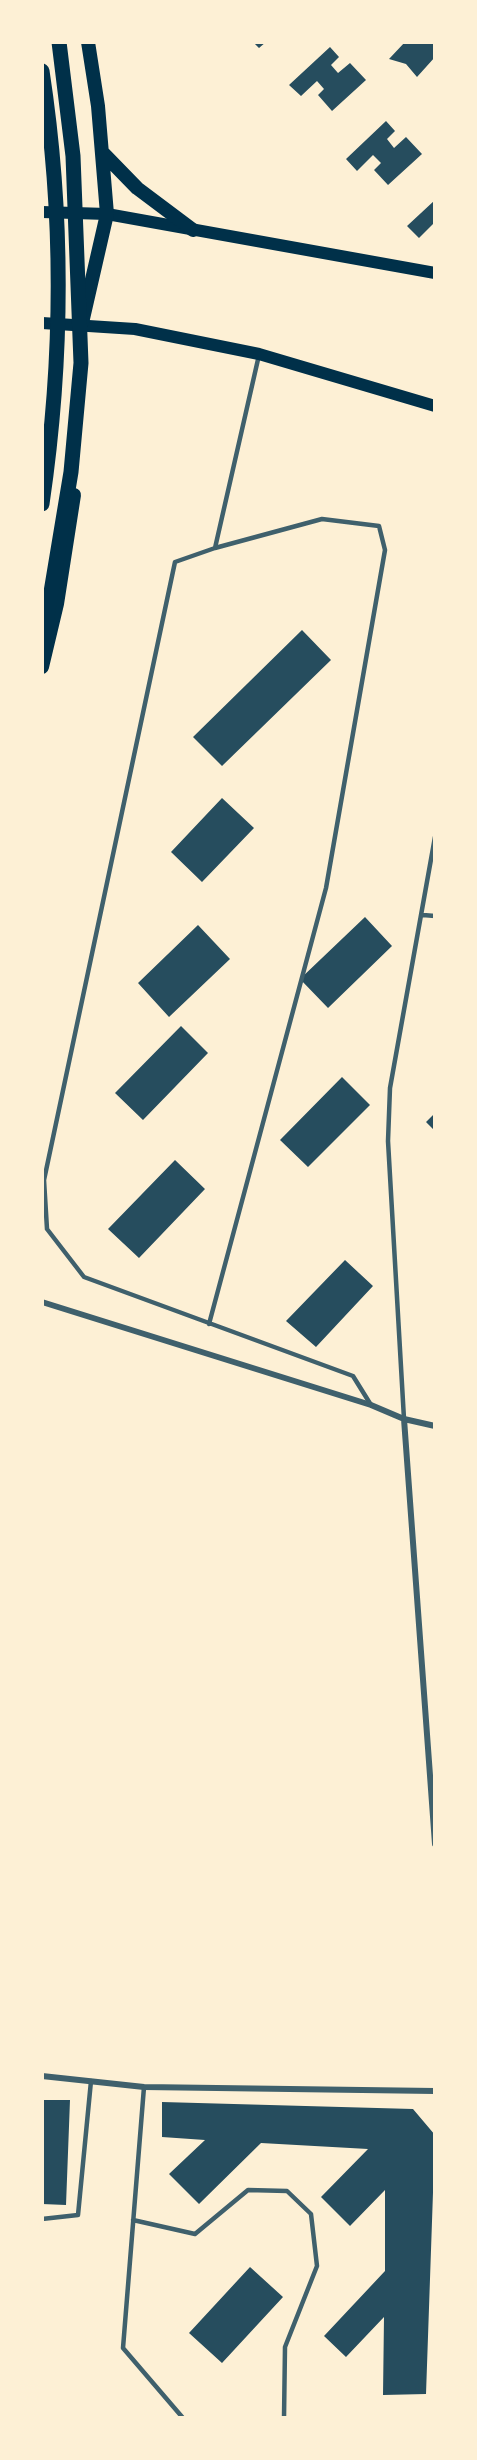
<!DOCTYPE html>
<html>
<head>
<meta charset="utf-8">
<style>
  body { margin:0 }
  #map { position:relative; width:477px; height:2460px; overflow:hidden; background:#fdf0d5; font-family:Commissioner,sans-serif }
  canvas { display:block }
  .frame { position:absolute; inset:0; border:44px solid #fdf0d5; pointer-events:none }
</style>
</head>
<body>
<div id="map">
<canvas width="477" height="2460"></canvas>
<div class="frame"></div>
</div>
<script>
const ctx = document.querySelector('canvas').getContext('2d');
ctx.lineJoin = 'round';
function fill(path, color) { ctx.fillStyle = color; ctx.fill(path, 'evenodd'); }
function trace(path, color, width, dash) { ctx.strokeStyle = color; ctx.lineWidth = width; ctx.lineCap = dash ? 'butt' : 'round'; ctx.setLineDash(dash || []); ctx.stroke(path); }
fill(new Path2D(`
  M 253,42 L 266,42 L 259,48 Z
  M 405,42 L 435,42 L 435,57 L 417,77 L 406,64 L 389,59 Z
  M 330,47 L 339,57 L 331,65 L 338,73 L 350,63 L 366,80 L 332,111 L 318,95 L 324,89 L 317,81 L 301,96 L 289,85 Z
  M 386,121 L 395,131 L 387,139 L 394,148 L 406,137 L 422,154 L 388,185 L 374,170 L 381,163 L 373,155 L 357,171 L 346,159 Z
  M 435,200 L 435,222 L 419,238 L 407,226 Z
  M 302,630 L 331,660 L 222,766 L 193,737 Z
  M 222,798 L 254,828 L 202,882 L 171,852 Z
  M 365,917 L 392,946 L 328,1008 L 300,979 Z
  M 198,925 L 230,959 L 169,1017 L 138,983 Z
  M 181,1026 L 208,1053 L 143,1120 L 115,1093 Z
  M 342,1077 L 370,1105 L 308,1167 L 280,1140 Z
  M 435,1113 L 435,1131 L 426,1122 Z
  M 175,1160 L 205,1189 L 139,1258 L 108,1229 Z
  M 345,1260 L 373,1286 L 316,1347 L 286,1321 Z
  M 42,2100 L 70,2100 L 66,2205 L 42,2204 Z
  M 162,2102 L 413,2109 L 435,2135 L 426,2394 L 383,2395 L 384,2317 L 346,2357 L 324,2336 L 385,2271 L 385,2190 L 350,2226 L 321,2197 L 368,2149 L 261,2143 L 199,2204 L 169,2174 L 205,2140 L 162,2137 Z
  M 250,2267 L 283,2297 L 222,2363 L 189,2333 Z`), '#264d5e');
trace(new Path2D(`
  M 259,355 L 215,548 L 175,562 L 44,1180 L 47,1229 L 84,1277 L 353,1376 L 371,1405
  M 423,915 L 435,916
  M 209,1324 L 326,888 L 385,550 L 379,526 L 322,519 L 215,548
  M 404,1419 L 388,1141 L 390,1088 L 435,837
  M 144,2087 L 123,2348 L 183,2418
  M 42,2219 L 78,2215 L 91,2081
  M 133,2220 L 195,2234 L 248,2190 L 287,2191 L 311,2214 L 317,2266 L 285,2347 L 284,2418`), '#3f606c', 4.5);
trace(new Path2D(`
  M 42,1302 L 371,1405 L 404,1419 L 435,1426
  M 404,1419 L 435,1844
  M 42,2076 L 144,2087 L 435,2091`), '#3f606c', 6);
trace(new Path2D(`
  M 42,212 L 107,214 L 435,273
  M 42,323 L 135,329 L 259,354 L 435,406`), '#003049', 12);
trace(new Path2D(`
  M 102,152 L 137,188 L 193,230
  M 82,323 L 107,214 L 98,106 L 88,42
  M 42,667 L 57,604 L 74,495`), '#003049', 14);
trace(new Path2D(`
  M 42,71 C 64,215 63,361 42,504
  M 42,646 L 71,472 L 81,363 L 73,156 L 59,42`), '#003049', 15);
</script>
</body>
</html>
